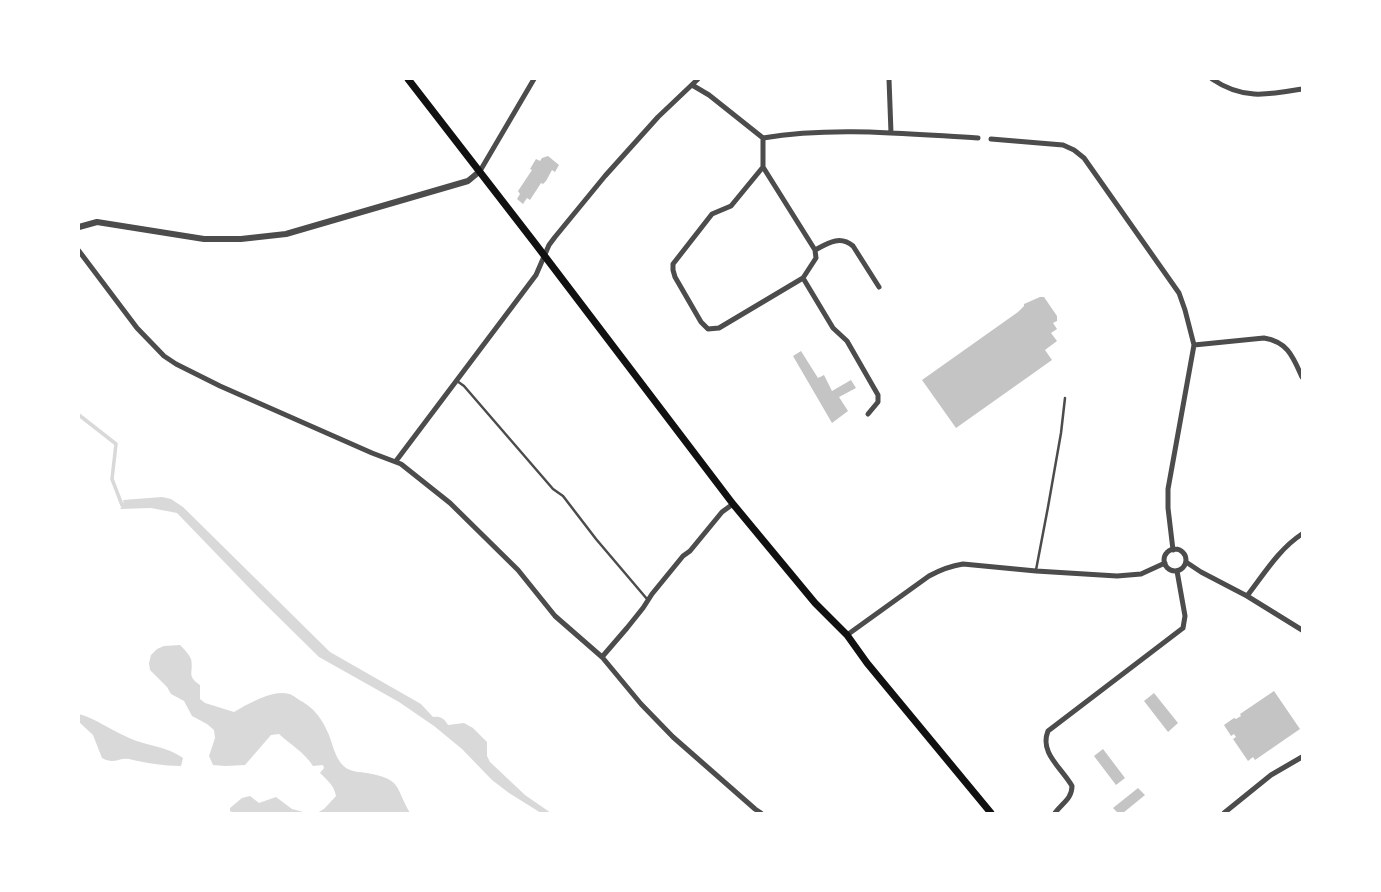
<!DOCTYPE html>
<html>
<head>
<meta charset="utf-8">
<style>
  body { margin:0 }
  #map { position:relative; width:1381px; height:892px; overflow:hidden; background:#fff; font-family:"Sofia Sans Condensed",sans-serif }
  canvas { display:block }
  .frame { position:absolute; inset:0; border:80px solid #fff; pointer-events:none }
</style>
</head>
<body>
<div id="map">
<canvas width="1381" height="892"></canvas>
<div class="frame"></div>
</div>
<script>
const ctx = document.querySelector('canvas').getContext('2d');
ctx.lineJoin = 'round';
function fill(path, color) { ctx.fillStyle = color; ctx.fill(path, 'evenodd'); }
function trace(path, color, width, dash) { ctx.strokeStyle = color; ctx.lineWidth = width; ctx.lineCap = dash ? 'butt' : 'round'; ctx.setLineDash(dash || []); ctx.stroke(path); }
fill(new Path2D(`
  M 162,497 L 171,499 L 183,507 L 330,652 L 421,704 L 433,717 C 440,716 444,718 448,725 L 464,723 L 473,728 L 487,742 L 487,756 L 490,762 L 525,795 L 551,813 L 541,813 L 509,793 L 492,780 L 462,749 L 434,726 L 399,702 L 319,657 L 259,598 L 177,513 L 151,508 L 120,509 L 124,504 L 123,500 Z
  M 180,645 C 184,649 189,654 191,659 C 194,672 186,676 200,685 L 200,699 L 205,703 L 234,712 C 248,704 273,689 289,694 C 294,695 298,700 303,702 C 316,710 323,721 329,735 C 333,746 336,761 346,768 C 352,772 360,772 367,773 C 402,779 395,787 410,813 L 317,813 L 324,809 L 336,796 C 334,785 328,781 320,773 L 324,768 L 323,765 L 313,766 C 304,752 291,745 279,734 L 271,735 L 245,765 L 225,766 L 213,765 L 209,756 L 215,738 L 214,730 L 207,724 L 192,716 L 184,701 L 171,694 L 167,687 L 150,670 L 149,663 L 151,655 L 157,649 L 164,646 Z
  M 79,714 C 96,719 109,729 125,736 C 144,746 165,745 183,758 L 181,766 C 163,766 146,763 129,759 C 118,757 115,765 102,758 L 93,735 L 79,722 Z
  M 250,796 L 259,803 L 276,797 L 292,809 L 307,813 L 233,813 L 230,811 L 230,808 L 242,798 Z`), '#d9d9d9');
trace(new Path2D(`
  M 79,415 L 116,444 L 112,479 L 122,505 L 125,504`), '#d9d9d9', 3.5);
fill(new Path2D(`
  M 548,156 L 559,165 L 555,172 L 552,170 L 546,181 L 543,184 L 541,183 L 530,200 L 527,198 L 523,204 L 517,199 L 520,194 L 518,191 L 532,170 L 530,169 L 536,159 L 540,161 L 542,158 Z
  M 1040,297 L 1044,297 L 1057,316 L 1057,321 L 1053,323 L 1057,329 L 1051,333 L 1057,341 L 1045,350 L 1052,360 L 956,428 L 922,380 L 1018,312 L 1024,306 L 1024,304 Z
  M 801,351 L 818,378 L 824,375 L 832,391 L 851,380 L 856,388 L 839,397 L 848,411 L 832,423 L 793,356 Z
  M 1274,691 L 1300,729 L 1255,760 L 1253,757 L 1248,761 L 1233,739 L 1236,737 L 1234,734 L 1231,736 L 1224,725 L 1234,718 L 1236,719 L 1241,716 L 1240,714 Z
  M 1154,693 L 1178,723 L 1168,732 L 1144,701 Z
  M 1103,749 L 1125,778 L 1116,785 L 1094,756 Z
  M 1138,788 L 1145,795 L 1123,813 L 1118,813 L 1113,808 Z`), '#c4c4c4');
trace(new Path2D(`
  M 457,381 L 464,386 L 553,489 L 563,496 L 596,539 L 647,599
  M 1036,570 L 1048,507 L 1061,433 L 1065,398`), '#4c4c4c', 2.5);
trace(new Path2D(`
  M 889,79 L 891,133
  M 1212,79 C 1243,100 1267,95 1302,89
  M 692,85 L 709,95 L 763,138 C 833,126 907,134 978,138
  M 763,138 L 763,167 L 815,250 L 816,258 L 803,278 L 833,328 L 847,341 L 878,395 L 878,402 L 868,414
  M 991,139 L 1063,145 L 1074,150 L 1084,158 L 1179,293 L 1185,310 L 1194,345 L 1168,489 L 1168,508 L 1173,550
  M 763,167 L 731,206 L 712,214 L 673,264 L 673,270 L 675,277 L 701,322 L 708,329 L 719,328 L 803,278
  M 480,171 L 534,79
  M 815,250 C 828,243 840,235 853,246 L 879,287
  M 79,251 L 137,328 L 164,356 L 176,364 L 220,386 L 372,453 L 401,464 L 450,503 L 518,570 L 555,616 L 602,657 L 641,704 L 673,737 L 755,809 L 761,813
  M 1194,345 L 1264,338 C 1288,342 1293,357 1302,377
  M 396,461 L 536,275 L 549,245 L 555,237 L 605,176 L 658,117 L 698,79
  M1164 560a11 11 0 1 1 22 0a11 11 0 1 1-22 0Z
  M 1186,562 L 1201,572 L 1247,596 L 1302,630
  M 1247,596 C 1264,574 1279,549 1302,534
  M 847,635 L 929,576 C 940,570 950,566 963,564 L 1036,571 L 1117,576 L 1141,574 L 1165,563
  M 602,657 L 627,628 L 643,608 L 652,594 L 683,556 L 690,551 L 722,512 L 733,504
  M 1055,813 C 1062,803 1072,799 1072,786 C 1062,768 1039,753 1048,731 L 1183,628 L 1185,616 L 1177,571
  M 1224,813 L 1271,775 L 1302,757`), '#4c4c4c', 5);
trace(new Path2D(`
  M 79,227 L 97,222 L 204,239 L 241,239 L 286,234 L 468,181 L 480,171`), '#4c4c4c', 6);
trace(new Path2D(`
  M 408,79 L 534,242 L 733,504 L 815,603 L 847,635 L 867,663 L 991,813`), '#111', 7);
</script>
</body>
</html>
